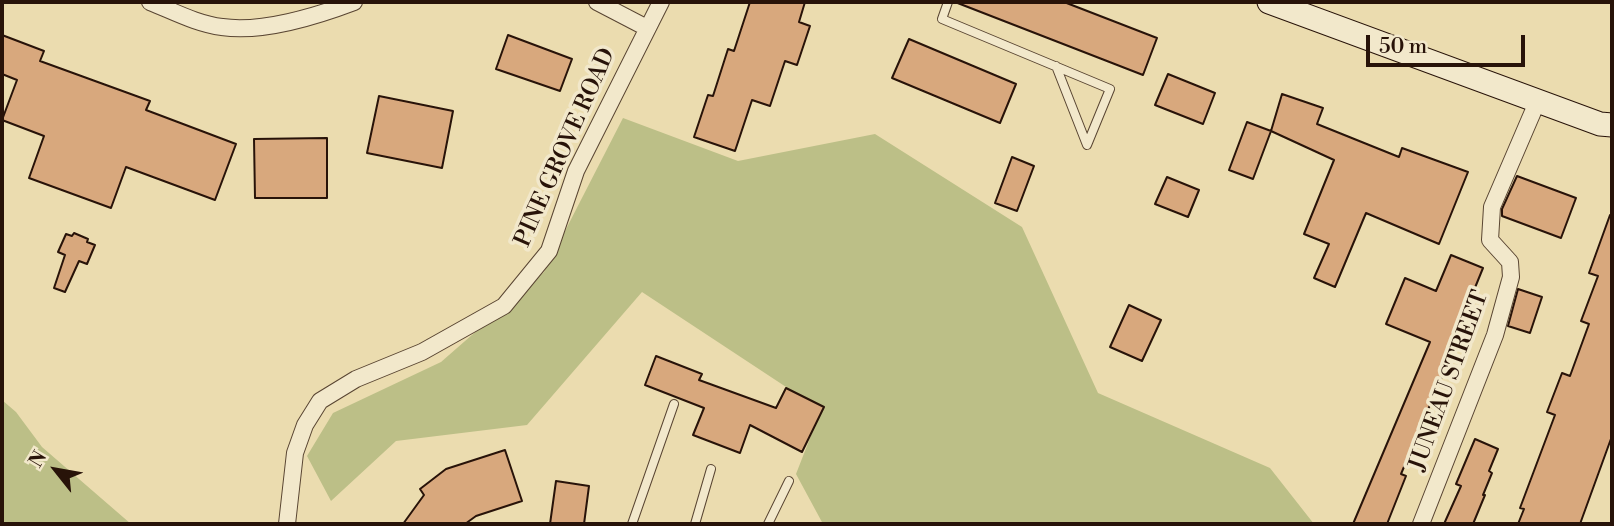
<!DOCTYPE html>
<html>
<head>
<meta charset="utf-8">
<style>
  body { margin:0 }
  #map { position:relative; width:1614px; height:526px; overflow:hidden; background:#ebdcaf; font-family:"Libre Bodoni",serif }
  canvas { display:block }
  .frame { position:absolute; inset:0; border:4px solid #281309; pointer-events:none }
  .north { position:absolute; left:21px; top:435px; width:70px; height:70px; -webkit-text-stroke:5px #f2e8cb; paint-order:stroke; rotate:301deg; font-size:19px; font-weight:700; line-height:28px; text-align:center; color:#281309 }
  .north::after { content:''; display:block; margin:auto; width:24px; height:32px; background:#281309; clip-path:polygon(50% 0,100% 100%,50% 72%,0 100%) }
  .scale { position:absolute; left:1366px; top:35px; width:159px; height:32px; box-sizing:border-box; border:4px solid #281309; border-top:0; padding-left:9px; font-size:21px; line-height:24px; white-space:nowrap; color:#281309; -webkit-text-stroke:5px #f2e8cb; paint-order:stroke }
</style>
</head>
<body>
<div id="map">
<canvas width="1614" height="526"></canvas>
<div class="frame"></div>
<div class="north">N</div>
<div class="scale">50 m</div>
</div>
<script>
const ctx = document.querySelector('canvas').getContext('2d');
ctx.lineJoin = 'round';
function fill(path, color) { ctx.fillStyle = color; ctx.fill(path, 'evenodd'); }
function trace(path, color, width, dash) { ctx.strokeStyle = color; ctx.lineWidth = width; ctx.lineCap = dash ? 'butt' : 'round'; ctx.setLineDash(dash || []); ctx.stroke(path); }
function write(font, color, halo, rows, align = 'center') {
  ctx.font = font + ' "Libre Bodoni",serif'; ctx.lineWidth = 7; ctx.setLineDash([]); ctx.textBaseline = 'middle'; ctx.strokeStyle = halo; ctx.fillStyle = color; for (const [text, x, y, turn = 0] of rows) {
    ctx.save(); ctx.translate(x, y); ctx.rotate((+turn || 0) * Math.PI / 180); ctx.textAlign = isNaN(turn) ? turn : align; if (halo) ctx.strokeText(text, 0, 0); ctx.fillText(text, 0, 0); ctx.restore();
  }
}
fill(new Path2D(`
  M 623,118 L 738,161 L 875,134 L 1022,227 L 1098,393 L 1270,468 L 1314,524 L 823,524 L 796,474 L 821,410 L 642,292 L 527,425 L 396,441 L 331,501 L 307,456 L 333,413 L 441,362 L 544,272 Z
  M 2,400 L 16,412 L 42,447 L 131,524 L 2,524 Z`), '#bcbf87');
const building = new Path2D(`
  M 750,2 L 805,2 L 799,22 L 810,26 L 797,65 L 785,61 L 770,106 L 752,100 L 735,151 L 694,137 L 708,95 L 713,96 L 728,49 L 734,51 Z
  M 955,2 L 1064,2 L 1157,38 L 1143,75 Z
  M 2,35 L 44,51 L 40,61 L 150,101 L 146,110 L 236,144 L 215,200 L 126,167 L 111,208 L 29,178 L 44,136 L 2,120 L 17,80 L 2,74 Z
  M 508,35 L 572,59 L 560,91 L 496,69 Z
  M 909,39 L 1016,84 L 1000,123 L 892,78 Z
  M 1168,74 L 1215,93 L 1203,124 L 1155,105 Z
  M 1282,94 L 1323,108 L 1317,124 L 1399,157 L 1402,148 L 1468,172 L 1439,244 L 1366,213 L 1335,287 L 1314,278 L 1329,244 L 1304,234 L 1334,160 L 1271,131 Z
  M 379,96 L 453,111 L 442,168 L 367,153 Z
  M 1247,122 L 1271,131 L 1253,179 L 1229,170 Z
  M 327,138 L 327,198 L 255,198 L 254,139 Z
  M 1012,157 L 1034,166 L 1017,211 L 995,203 Z
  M 1517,176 L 1576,198 L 1561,238 L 1502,216 L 1502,209 Z
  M 1167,177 L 1199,190 L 1188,217 L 1155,204 Z
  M 1610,215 L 1612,215 L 1612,436 L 1580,524 L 1518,524 L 1524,509 L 1520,508 L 1555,415 L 1547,412 L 1562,373 L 1570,376 L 1589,324 L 1581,321 L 1598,276 L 1589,273 Z
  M 74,233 L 88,239 L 87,242 L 95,245 L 87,264 L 79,261 L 65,292 L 54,288 L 65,255 L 58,252 L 66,234 L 72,236 Z
  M 1451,255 L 1483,268 L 1461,322 L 1464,324 L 1401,474 L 1406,476 L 1387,524 L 1353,524 L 1430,342 L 1386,324 L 1405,278 L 1436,291 Z
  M 1518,289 L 1542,297 L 1530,333 L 1508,326 Z
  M 1129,305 L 1161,320 L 1142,361 L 1110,347 Z
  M 656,356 L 702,374 L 699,380 L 776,408 L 786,388 L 824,407 L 802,452 L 750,425 L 740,453 L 693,435 L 704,408 L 645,385 Z
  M 1475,439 L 1498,449 L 1489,471 L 1492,473 L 1483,495 L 1485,495 L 1473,524 L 1444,524 L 1461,486 L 1456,484 Z
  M 505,450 L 522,501 L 476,516 L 465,524 L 403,524 L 424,495 L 420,489 L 446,469 Z
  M 556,481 L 589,486 L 584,524 L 550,524 Z`);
fill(building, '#d8a87d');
trace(building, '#281309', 2);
const service = new Path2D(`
  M 948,2 L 942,19 L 1110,89 L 1087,145 L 1056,66
  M 632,524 L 674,404
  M 695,524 L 711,469
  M 768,524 L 789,481`);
const minor = new Path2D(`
  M 150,2 C 173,11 197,24 222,27 C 261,33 317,16 354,2
  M 597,2 L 647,28
  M 287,524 L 295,453 L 305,425 L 320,401 L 356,379 L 422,352 L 504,306 L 549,251 L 576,171 L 661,2
  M 1421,524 L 1495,335 L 1511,277 L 1510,262 L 1490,240 L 1492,207 L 1538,100`);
const secondary = new Path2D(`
  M 1269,2 L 1600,124 L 1612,125`);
trace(service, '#594532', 10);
trace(minor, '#594532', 18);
trace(secondary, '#281309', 25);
trace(service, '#f2e8cb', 8);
trace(minor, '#f2e8cb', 16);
trace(secondary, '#f2e8cb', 23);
write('23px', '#281309', '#f2e8cb', [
  ["PINE GROVE ROAD",566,148,-66],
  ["JUNEAU STREET",1450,381,-70]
]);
</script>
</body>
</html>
